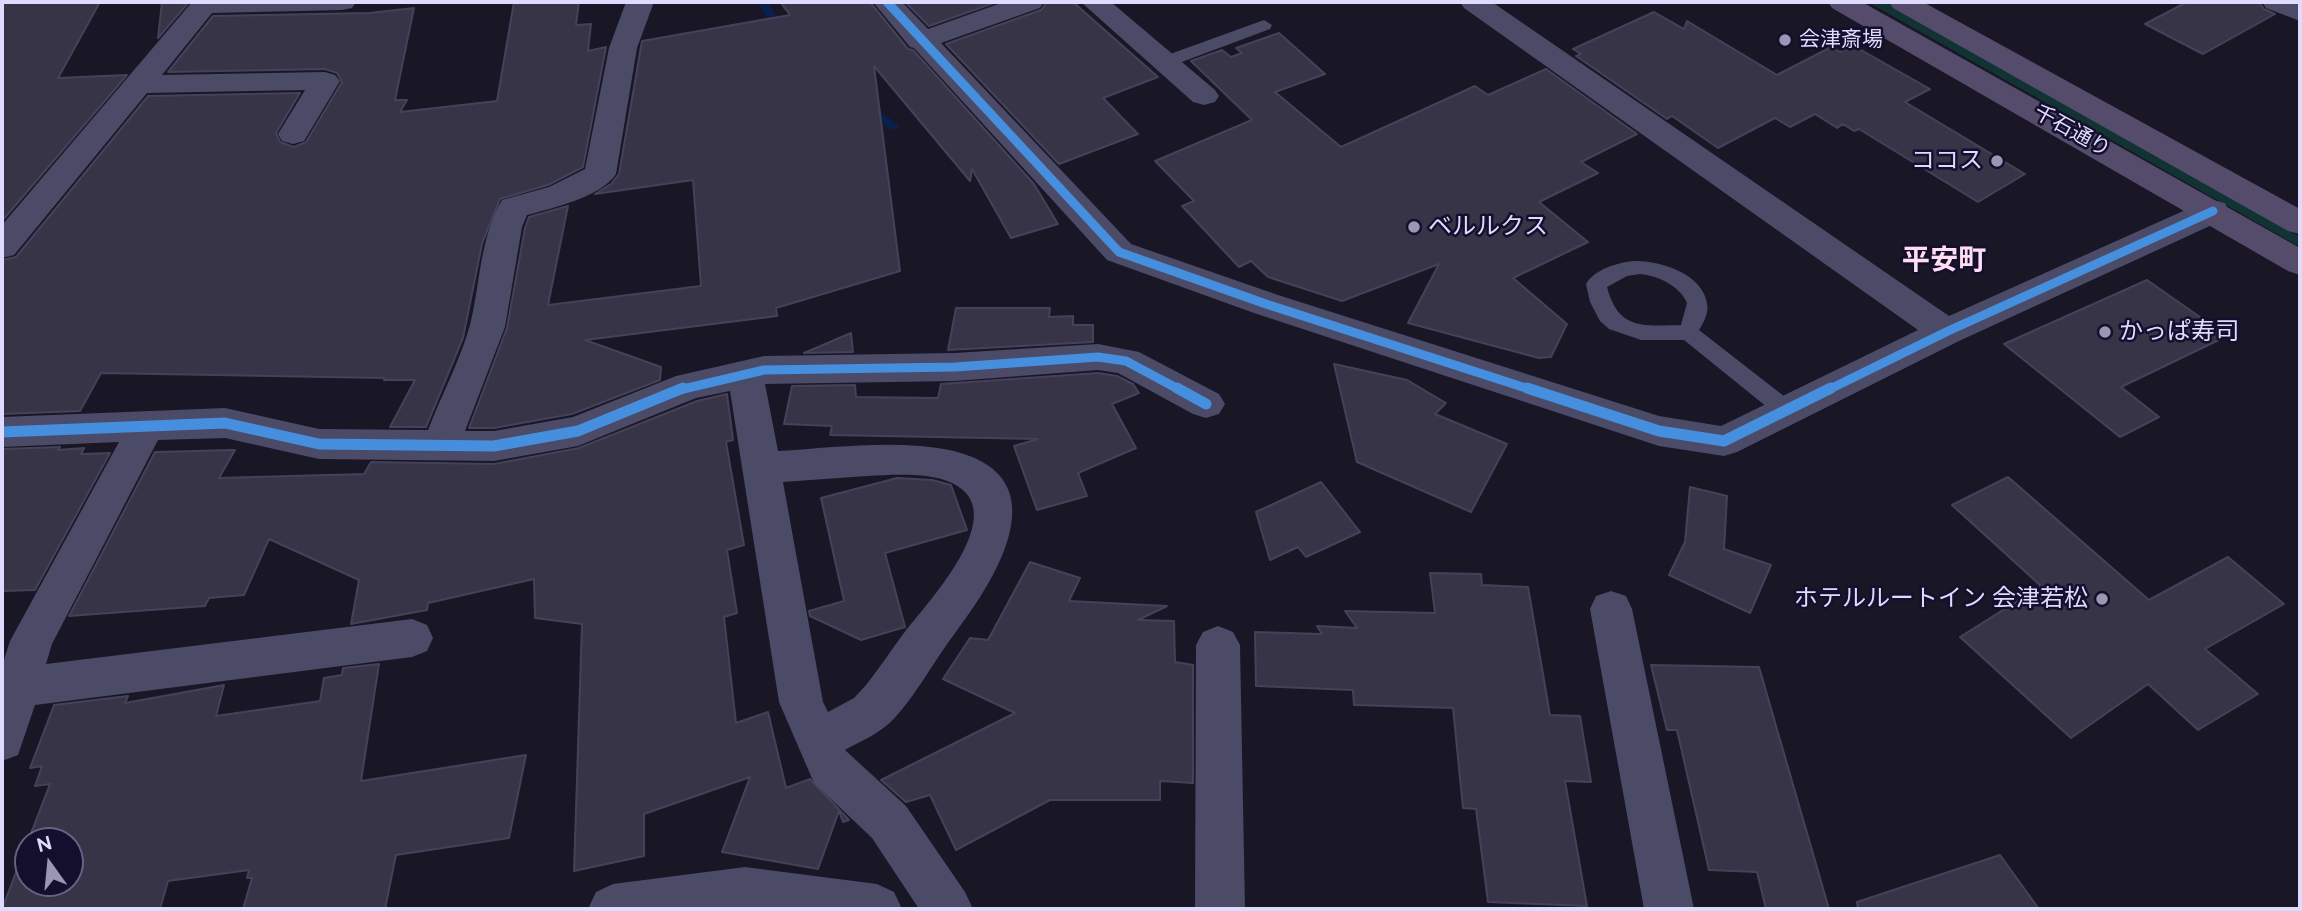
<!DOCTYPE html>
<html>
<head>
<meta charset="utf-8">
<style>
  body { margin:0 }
  #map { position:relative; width:2302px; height:911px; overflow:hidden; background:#191626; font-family:Raleway,sans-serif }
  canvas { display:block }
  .frame { position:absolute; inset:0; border:4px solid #dfdbff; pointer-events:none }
  .north { position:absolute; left:14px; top:827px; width:70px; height:70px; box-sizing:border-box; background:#140f2d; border:2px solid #656181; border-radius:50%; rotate:345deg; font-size:19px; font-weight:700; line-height:28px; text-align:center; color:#dfdbff }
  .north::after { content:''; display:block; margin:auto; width:24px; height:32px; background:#9a96b3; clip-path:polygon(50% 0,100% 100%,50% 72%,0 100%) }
</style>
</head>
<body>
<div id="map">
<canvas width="2302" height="911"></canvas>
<div class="frame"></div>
<div class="north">N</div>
</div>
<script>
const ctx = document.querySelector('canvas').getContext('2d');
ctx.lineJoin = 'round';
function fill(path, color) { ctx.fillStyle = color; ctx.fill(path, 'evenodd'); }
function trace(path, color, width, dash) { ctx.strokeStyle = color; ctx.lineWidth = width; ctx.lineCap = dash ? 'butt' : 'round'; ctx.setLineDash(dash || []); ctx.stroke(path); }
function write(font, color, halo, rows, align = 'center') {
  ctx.font = font + ' Raleway,"Noto Sans JP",sans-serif'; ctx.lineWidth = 5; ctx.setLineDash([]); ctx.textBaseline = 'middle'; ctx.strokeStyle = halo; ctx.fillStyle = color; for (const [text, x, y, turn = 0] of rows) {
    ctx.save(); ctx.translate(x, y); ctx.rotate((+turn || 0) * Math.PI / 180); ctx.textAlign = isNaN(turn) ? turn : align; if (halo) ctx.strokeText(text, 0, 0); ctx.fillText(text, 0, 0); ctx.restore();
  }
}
fill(new Path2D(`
  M 1868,2 L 1886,2 L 2300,237 L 2300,247 Z`), '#123334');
fill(new Path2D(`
  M 758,2 L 768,2 L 786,34 L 785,36 L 777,36 Z
  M 866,100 L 898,125 L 898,129 L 890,129 L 862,105 L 862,101 Z`), '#08204b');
const building = new Path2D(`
  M 2,2 L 100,2 L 58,78 L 127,75 L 2,221 Z
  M 162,2 L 189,2 L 158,38 Z
  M 514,2 L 579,2 L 576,25 L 591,24 L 588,51 L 606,47 L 583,167 L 548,185 L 500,199 L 482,244 L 463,338 L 426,427 L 390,427 L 415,380 L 384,380 L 384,378 L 101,373 L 80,411 L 2,414 L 2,260 L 16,257 L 148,96 L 300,93 L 276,133 L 280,142 L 294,147 L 306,142 L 342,82 L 337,73 L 325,69 L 168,72 L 213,16 L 369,13 L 414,8 L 395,100 L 407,100 L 400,112 L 497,101 Z
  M 780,2 L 870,2 L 908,49 L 913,50 L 1034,184 L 1058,224 L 1011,238 L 972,169 L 970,181 L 874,66 L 900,271 L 776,308 L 777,316 L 585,340 L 661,367 L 660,380 L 572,414 L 494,428 L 469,428 L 507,328 L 525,228 L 529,217 L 568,206 L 548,305 L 701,286 L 693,180 L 595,194 L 611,184 L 619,174 L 642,41 L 790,15 Z
  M 905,2 L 997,2 L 929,26 Z
  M 1047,2 L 1073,2 L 1158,77 L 1103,98 L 1138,134 L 1059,164 L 946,44 L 1041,10 Z
  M 2187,2 L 2259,2 L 2264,9 L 2275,14 L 2203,54 L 2145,24 Z
  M 1654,12 L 1684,29 L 1687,21 L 1777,75 L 1831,47 L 1840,52 L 1854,46 L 1930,89 L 1905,102 L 2025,174 L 1978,202 L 1859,129 L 1854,131 L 1843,124 L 1837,128 L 1815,114 L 1790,127 L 1775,118 L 1718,148 L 1672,116 L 1667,119 L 1576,56 L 1581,54 L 1573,49 Z
  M 1279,33 L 1325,74 L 1275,92 L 1341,147 L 1475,86 L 1488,95 L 1546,69 L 1637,134 L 1581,162 L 1598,173 L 1539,202 L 1588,242 L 1513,278 L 1567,324 L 1551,357 L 1539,358 L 1408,323 L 1439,264 L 1342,301 L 1268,277 L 1251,261 L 1239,267 L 1182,206 L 1194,201 L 1155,161 L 1252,120 L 1191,61 L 1222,50 L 1231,57 L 1242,53 L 1236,48 Z
  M 2147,280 L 2227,336 L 2121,387 L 2159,417 L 2120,437 L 2004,344 Z
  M 956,308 L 1050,308 L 1049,317 L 1073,316 L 1073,325 L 1093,325 L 1093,342 L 948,350 Z
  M 851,333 L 853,352 L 804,353 Z
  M 1334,364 L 1407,380 L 1446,403 L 1435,414 L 1507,444 L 1471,512 L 1357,462 Z
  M 1098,373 L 1117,376 L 1133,384 L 1139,393 L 1112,404 L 1136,448 L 1078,473 L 1087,496 L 1037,510 L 1014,446 L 1038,439 L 830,435 L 832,426 L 784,424 L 792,386 L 855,385 L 856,397 L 938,398 L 941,384 Z
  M 727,394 L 733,440 L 726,442 L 744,545 L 727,550 L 737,613 L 724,617 L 736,723 L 768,712 L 786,788 L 810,779 L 849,820 L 843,822 L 839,811 L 818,869 L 722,852 L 750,777 L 644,814 L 644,856 L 574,871 L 582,624 L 535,618 L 534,579 L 428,603 L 427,610 L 351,624 L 359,580 L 269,539 L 244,595 L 209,598 L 205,606 L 69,616 L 155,452 L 235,450 L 219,478 L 364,474 L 371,462 L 494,464 L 579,448 L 697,401 Z
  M 60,447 L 58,450 L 84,448 L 81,454 L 110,453 L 35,590 L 2,591 L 2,449 Z
  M 2008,477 L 2149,600 L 2228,557 L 2284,604 L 2205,649 L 2258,694 L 2198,730 L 2148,684 L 2071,738 L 1960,637 L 2041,586 L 1952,505 Z
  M 897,478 L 932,480 L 951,485 L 967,530 L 885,553 L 905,627 L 861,640 L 810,616 L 809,611 L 844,601 L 821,498 Z
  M 1321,482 L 1360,532 L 1306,557 L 1298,547 L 1270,560 L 1256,512 Z
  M 1690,487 L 1727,496 L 1724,549 L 1771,565 L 1750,613 L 1669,575 L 1685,542 Z
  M 1030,562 L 1080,578 L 1069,601 L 1167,606 L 1138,620 L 1174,621 L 1175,662 L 1193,665 L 1193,783 L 1160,781 L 1160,800 L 1050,800 L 956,850 L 930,795 L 906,802 L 881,780 L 1015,713 L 943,679 L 970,638 L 988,640 Z
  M 1430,573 L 1481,574 L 1482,585 L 1528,587 L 1550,715 L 1580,716 L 1591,782 L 1565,781 L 1587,906 L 1488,902 L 1476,809 L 1463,808 L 1453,708 L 1354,705 L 1353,690 L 1256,686 L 1255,632 L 1322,634 L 1317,626 L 1357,628 L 1345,611 L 1435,613 Z
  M 379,664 L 361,781 L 526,755 L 509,838 L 396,855 L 385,909 L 243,909 L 252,878 L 247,878 L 249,870 L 168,881 L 160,909 L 2,909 L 28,841 L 28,883 L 70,883 L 70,841 L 28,841 L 50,784 L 35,786 L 42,766 L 30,768 L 54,705 L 128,696 L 125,703 L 224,685 L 216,716 L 320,701 L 324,678 L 342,675 L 343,668 Z
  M 1651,665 L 1759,667 L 1829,909 L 1766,909 L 1757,872 L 1709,870 L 1677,730 L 1667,730 Z
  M 2000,855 L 2039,909 L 1858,909 L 1857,902 Z`);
fill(building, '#383447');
trace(building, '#454159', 2);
fill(new Path2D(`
  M 1264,20 L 1272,25 L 1270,29 L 1171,66 L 1159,66 L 1156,62 L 1159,58 Z
  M 1633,261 C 1659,260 1702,273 1707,303 C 1709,313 1704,322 1699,330 L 1794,404 L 1797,410 L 1794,416 L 1786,418 L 1778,416 L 1684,340 L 1641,340 L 1609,329 L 1600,321 L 1590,302 L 1586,284 C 1595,269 1617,263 1633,261 ZM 1640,274 C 1658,276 1679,285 1687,303 L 1681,325 C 1643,326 1618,330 1607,287 L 1627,276 Z`), '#4b4a67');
fill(new Path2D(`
  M 192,2 L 356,2 L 352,8 L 342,10 L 212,13 L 162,75 L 325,72 L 335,75 L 340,81 L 304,141 L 293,144 L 282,141 L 278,134 L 305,90 L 147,93 L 14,255 L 2,258 L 2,225 Z
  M 626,2 L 654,2 L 637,48 L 616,174 C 601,197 553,208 527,215 L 522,227 L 505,327 L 465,431 L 494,431 L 573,417 L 676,376 L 764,356 L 955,353 L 1098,344 L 1139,352 L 1219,394 L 1225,404 L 1219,414 L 1206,418 L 1193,414 L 1118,373 L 1098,370 L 955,381 L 765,384 L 778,451 C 825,448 873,442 921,446 C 1061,458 1013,557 956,632 C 936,657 909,708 886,726 C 874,736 859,742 845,750 L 906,806 L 965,892 L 973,909 L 919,909 L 872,838 L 814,783 L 779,702 L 730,391 L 696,398 L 578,446 L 494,461 L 319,459 L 225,438 L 158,440 L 52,644 L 46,664 L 412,619 L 427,625 L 433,638 L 427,651 L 412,657 L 35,705 L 18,755 L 2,761 L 2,666 L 10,641 L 119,442 L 2,447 L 2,417 L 225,408 L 319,429 L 428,430 C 441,396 460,361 470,325 C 480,284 480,237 502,200 L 549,187 L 585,169 L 609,48 ZM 867,476 C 893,475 928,472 952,483 C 1014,512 927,603 904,633 C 891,650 879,669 866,685 L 854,698 L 828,712 L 823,702 L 783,482 Z
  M 873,2 L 902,2 L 928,29 L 1004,2 L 1044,2 L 1040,8 L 941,43 L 1131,244 L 1278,295 L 1659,416 L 1721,426 L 1918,330 L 1464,8 L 1460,2 L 1492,2 L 1949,316 L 2201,203 L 2213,200 L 2225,203 L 2229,211 L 2225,219 L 1959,341 L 1737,452 L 1724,456 L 1659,446 L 1254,313 L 1107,260 L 914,48 L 910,47 Z
  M 1081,2 L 1111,2 L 1215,90 L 1219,96 L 1215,102 L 1204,105 L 1193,102 Z
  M 2262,2 L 2300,3 L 2300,21 L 2266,8 Z
  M 1611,591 L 1626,596 L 1632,609 L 1694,909 L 1644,909 L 1590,609 L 1596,596 Z
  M 1218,626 L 1233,632 L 1240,645 L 1245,909 L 1195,909 L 1196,645 L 1203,632 Z
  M 745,867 L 877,884 L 894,892 L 902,909 L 588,909 L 596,892 L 613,884 Z`), '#4b4a67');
fill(new Path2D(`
  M 1828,2 L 1862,2 L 2300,248 L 2300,275 L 2288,271 L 1832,8 Z
  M 1889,2 L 1923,2 L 2300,209 L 2300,234 L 2288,231 L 1893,8 Z`), '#554c6b');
trace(new Path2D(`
  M 887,2 L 1119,252 L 1266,304 L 1532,390
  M 679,390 L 764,370 L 955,367 L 1098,357 L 1126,361 L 1180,390
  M 1828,390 L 1946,332 L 2213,211`), '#468fdf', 9);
trace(new Path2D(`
  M 1177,388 L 1206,404
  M 1527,388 L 1659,431 L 1724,441 L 1831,388
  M 2,432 L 225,423 L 319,444 L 494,446 L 578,431 L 683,388`), '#468fdf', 11);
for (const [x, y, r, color] of [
  [1785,40,7,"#9a96b3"],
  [1997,161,7,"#9a96b3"],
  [1414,227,7,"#9a96b3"],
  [2105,332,7,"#9a96b3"],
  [2102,599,7,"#9a96b3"]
]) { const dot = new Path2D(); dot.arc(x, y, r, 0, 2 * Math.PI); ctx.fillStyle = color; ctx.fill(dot); trace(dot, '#140f2d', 2.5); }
write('21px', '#dfdbff', '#140f2d', [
  ["会津斎場",1799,40]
], 'left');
write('21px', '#dfdbff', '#140f2d', [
  ["千石通り",2072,131,29]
]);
write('24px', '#dfdbff', '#140f2d', [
  ["ココス",1983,161],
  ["ベルルクス",1428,227,"left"],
  ["かっぱ寿司",2119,332,"left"],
  ["ホテルルートイン 会津若松",2088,599]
], 'right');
write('bold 28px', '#ffddf3', '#140f2d', [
  ["平安町",1944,261]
]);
</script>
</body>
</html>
